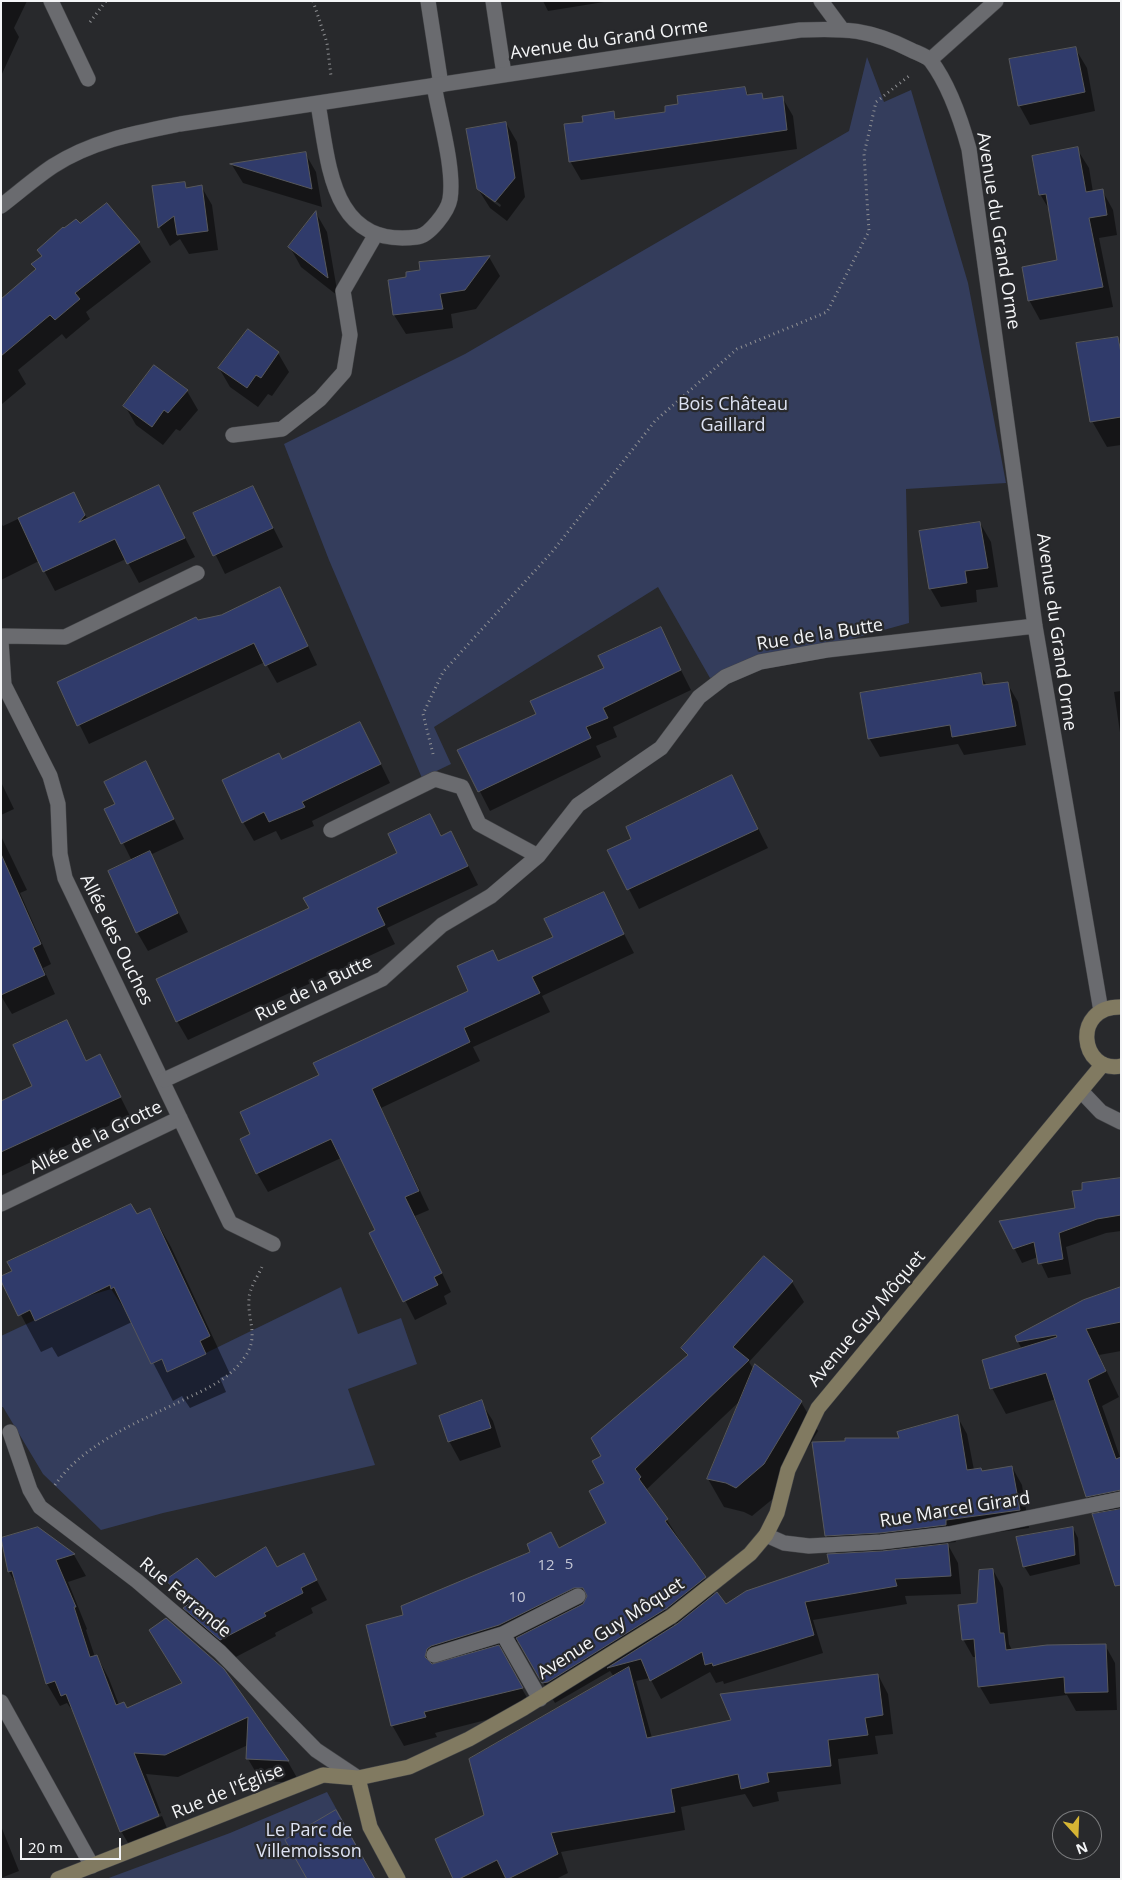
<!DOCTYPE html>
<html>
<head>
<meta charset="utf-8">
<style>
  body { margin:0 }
  #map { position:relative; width:1122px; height:1880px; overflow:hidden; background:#28292c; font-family:"Open Sans",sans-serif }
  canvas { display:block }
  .frame { position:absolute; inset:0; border:2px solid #f4f5f7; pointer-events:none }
  .north { position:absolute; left:1052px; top:1810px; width:50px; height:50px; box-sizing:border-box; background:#28292c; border:1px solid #7a7b7d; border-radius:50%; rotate:160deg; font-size:14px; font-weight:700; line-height:20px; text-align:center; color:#f4f5f7 }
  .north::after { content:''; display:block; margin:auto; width:18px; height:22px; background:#d6b534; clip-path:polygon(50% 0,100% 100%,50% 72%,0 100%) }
  .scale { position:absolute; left:20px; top:1838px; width:101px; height:22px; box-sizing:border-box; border:2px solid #f4f5f7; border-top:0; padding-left:6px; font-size:15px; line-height:18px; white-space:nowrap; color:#f4f5f7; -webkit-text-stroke:4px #28292c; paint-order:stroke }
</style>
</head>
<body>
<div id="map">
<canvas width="1122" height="1880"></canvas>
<div class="frame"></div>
<div class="north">N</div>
<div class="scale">20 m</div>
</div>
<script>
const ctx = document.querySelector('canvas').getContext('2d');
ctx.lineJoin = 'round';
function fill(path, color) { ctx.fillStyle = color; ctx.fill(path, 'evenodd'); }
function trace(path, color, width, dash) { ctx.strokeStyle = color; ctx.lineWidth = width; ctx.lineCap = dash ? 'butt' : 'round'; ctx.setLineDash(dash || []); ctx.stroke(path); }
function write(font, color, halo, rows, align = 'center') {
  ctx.font = font + ' "Open Sans",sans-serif'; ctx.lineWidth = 4.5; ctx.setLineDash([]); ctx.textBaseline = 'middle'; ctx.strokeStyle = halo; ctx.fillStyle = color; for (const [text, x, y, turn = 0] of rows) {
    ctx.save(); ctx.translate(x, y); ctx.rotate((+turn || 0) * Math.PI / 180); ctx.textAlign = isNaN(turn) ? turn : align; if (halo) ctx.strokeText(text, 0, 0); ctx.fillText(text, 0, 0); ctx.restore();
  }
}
fill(new Path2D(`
  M 867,57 L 884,102 L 911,90 L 968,283 L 1006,483 L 906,489 L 909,623 L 710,678 L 658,587 L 434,727 L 451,764 L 422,778 L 329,560 L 284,444 L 465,354 L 849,131 Z
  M 341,1287 L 358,1334 L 401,1318 L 417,1364 L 348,1389 L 375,1465 L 163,1513 L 101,1530 L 43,1474 L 3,1407 L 1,1407 L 1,1336 L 84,1297 L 111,1289 L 127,1313 L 151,1364 L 162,1359 L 167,1372 Z
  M 327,1792 L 375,1879 L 106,1879 L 230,1833 Z`), '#343d5c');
fill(new Path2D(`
  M 1,1 L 27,1 L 14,28 L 19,37 L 1,76 Z
  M 543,1 L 604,1 L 604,2 L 548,11 Z
  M 1075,48 L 1087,68 L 1095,111 L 1030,125 L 1019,105 Z
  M 745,88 L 749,96 L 761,95 L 764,100 L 782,97 L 793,116 L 797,149 L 581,180 L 570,161 L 584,123 L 613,113 L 617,120 L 666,113 Z
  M 506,123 L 517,142 L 525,197 L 507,221 L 490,208 L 478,189 ZM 485,193 L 501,205 L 500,207 L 485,196 Z
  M 1077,149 L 1089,168 L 1093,192 L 1102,190 L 1113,210 L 1117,235 L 1099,238 L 1113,307 L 1040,320 L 1029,300 L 1059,261 L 1050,211 L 1040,194 Z
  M 305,153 L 316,172 L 322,207 L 243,183 L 232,165 Z
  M 184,183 L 187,189 L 201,186 L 212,205 L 218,250 L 189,254 L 180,239 L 170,246 L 160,228 L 153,187 Z
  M 107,204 L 139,243 L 151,262 L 86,312 L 90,319 L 66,339 L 62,334 L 18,370 L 26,384 L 2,404 L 1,301 L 36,270 L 33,265 Z
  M 316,213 L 327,232 L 338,296 L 301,267 L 290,247 Z
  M 489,257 L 500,276 L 476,309 L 451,314 L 453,328 L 406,334 L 394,315 L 389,281 L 407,278 L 422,271 L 420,263 Z
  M 248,331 L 278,353 L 289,372 L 272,396 L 268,394 L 258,407 L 230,387 L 219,368 Z
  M 1117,338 L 1121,344 L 1121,445 L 1107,447 L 1092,421 Z
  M 187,391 L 198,410 L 180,431 L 176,429 L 163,445 L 136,425 L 125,406 Z
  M 159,487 L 195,557 L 139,583 L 126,559 L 55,591 L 39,561 L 1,580 L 1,523 L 3,526 L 73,493 L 88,520 Z
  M 253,488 L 283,547 L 225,574 L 195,513 Z
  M 980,523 L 991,542 L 998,587 L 976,590 L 977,602 L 941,607 L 930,588 Z
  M 290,608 L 317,665 L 277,683 L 265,662 L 89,744 L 59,683 L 197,621 Z
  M 660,629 L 691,690 L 613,727 L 617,737 L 596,746 L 601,757 L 490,811 L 459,751 L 537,714 Z
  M 980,674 L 987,686 L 1007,683 L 1018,702 L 1026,745 L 964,755 L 958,744 L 880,757 L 869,738 Z
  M 1121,691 L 1121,739 L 1114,692 Z
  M 370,742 L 390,783 L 312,821 L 314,826 L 281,840 L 276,831 L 254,841 L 243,822 L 282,761 Z
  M 146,763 L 184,839 L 150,855 L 188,932 L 148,951 L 137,932 L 132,861 L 106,809 L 116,805 Z
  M 732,777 L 768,848 L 639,909 L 609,850 L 633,839 Z
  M 1,782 L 14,809 L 1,815 Z
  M 430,816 L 442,836 L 451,832 L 478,885 L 387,928 L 395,944 L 188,1040 L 177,1021 L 310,909 L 398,853 Z
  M 1,836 L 27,890 L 20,893 L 51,964 L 43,968 L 55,994 L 12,1014 L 1,996 Z
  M 603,894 L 634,953 L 542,996 L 550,1012 L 473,1047 L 480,1061 L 381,1108 L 429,1210 L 415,1216 L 451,1292 L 444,1296 L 447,1304 L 415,1320 L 371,1233 L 377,1231 L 341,1158 L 268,1192 L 257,1173 L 251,1135 L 321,1075 L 470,991 L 499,962 L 554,937 Z
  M 66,1022 L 87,1062 L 100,1056 L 130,1116 L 1,1176 L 1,1102 L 34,1087 Z
  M 1121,1181 L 1121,1231 L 1106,1233 L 1066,1247 L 1071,1274 L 1048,1278 L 1038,1257 L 1022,1263 L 1001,1222 L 1076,1209 Z
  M 150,1210 L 171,1247 L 230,1374 L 220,1378 L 226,1392 L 190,1408 L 182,1396 L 173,1401 L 132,1322 L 58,1357 L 52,1347 L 41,1352 L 1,1278 Z
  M 792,1282 L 804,1302 L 749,1362 L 754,1370 L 801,1402 L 818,1431 L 780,1493 L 752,1516 L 744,1512 L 724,1507 L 708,1479 L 742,1399 L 647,1489 L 715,1595 L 726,1606 L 830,1564 L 837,1555 L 826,1535 L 901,1439 L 957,1416 L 967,1434 L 974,1470 L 982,1472 L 1012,1467 L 1022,1485 L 1029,1528 L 955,1538 L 956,1542 L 947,1543 L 958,1563 L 961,1594 L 905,1596 L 907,1604 L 813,1620 L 823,1653 L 724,1684 L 723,1681 L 716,1683 L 710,1672 L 661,1699 L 650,1678 L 636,1681 L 652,1738 L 733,1721 L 878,1675 L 888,1694 L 893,1734 L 875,1736 L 878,1754 L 838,1759 L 841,1784 L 777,1792 L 779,1801 L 753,1807 L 745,1794 L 681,1807 L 685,1830 L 561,1852 L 568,1873 L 556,1879 L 455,1879 L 614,1677 L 610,1671 L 555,1703 L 519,1641 L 499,1649 L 533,1708 L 435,1733 L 437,1737 L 404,1746 L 392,1725 L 405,1616 L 532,1553 L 551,1533 L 560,1549 L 608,1523 L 603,1456 L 688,1357 L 683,1348 ZM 665,1602 L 678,1626 L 675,1626 L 662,1604 Z
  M 1121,1290 L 1121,1351 L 1099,1355 L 1119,1397 L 1102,1406 L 1121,1460 L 1121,1555 L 1087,1496 L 1056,1399 L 1006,1414 L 992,1388 L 1022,1349 L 1018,1342 Z
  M 481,1402 L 493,1421 L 501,1447 L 460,1461 L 449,1441 Z
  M 38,1528 L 74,1555 L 86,1576 L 68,1582 L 87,1629 L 86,1630 L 95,1657 L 97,1656 L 109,1679 L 119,1705 L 127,1709 L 223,1670 L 288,1762 L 300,1783 L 261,1781 L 248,1759 L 248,1745 L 178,1777 L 146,1774 L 161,1813 L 122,1829 L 122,1832 L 162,1816 L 171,1838 L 134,1853 L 121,1831 L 77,1717 L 67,1703 L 60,1706 L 47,1684 L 19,1589 L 9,1572 L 1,1540 Z
  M 1073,1528 L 1078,1538 L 1080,1564 L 1030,1576 L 1024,1566 Z
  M 303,1554 L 327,1600 L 311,1608 L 313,1613 L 275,1633 L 276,1636 L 232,1659 L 195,1627 L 184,1608 L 186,1607 L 178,1599 L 166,1580 L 215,1579 L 277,1568 Z
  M 993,1570 L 1003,1588 L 1009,1644 L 1012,1650 L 1105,1645 L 1115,1663 L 1117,1710 L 1076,1711 L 1067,1695 L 990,1704 L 980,1687 L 977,1657 L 973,1657 L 963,1639 Z
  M 1,1826 L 19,1871 L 1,1878 Z`), '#0007');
const building = new Path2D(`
  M 1076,47 L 1085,92 L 1018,106 L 1009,59 Z
  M 745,87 L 747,95 L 762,93 L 763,99 L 783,96 L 787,130 L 569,162 L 564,124 L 583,122 L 582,116 L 614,111 L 615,119 L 665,112 L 665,106 L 678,104 L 677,96 Z
  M 506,122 L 515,178 L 495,202 L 477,189 L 466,129 Z
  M 1078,147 L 1086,192 L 1103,189 L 1107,215 L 1089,218 L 1103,287 L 1028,301 L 1022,267 L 1057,260 L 1046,194 L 1039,195 L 1032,156 Z
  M 306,152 L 312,189 L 230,164 Z
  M 185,182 L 186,188 L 202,185 L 208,231 L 177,235 L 174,216 L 158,228 L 152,186 Z
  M 107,203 L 140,242 L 75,293 L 80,299 L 55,320 L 50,315 L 1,356 L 1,299 L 36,269 L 31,264 L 42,256 L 37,250 L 63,227 L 64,228 L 76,219 L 80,223 Z
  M 316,211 L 328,278 L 288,247 Z
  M 490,256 L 465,290 L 440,294 L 443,309 L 393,315 L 388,280 L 406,277 L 406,272 L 420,270 L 419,262 Z
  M 248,329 L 279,352 L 261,378 L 256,375 L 247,388 L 218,368 Z
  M 1118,337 L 1121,353 L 1121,417 L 1090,422 L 1076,343 Z
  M 154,365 L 188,390 L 168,413 L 164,410 L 152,427 L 123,406 Z
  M 159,485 L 185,538 L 127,564 L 115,539 L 43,572 L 18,518 L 74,492 L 85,515 L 79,522 Z
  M 253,486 L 273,528 L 213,556 L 193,513 Z
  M 980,522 L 988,568 L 965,571 L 967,583 L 929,589 L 919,531 Z
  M 280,587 L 308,646 L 265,666 L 254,643 L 77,726 L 57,682 L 196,617 L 198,620 L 221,615 Z
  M 661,627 L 681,670 L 603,708 L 608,718 L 586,727 L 591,738 L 478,792 L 457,750 L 536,714 L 530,701 L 604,668 L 598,656 Z
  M 981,673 L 983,685 L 1008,682 L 1016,726 L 952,737 L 950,725 L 868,739 L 860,693 Z
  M 360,722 L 381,764 L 302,802 L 305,807 L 269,822 L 264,812 L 242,823 L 222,780 L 279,753 L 282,759 Z
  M 146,761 L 174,819 L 121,844 L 104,809 L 115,804 L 104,782 Z
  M 732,775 L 758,829 L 627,890 L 607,850 L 631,839 L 626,827 Z
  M 430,814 L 441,836 L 451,831 L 468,866 L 377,908 L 385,925 L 176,1022 L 156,979 L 309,908 L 303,898 L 397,853 L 388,834 Z
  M 150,851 L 178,913 L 136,933 L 108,871 Z
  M 1,854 L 41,944 L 33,948 L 45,975 L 1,995 Z
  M 604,892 L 624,934 L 532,977 L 540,993 L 464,1028 L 470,1042 L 372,1089 L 419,1191 L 405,1197 L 442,1273 L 434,1277 L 438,1285 L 403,1302 L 369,1233 L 375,1230 L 331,1139 L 256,1174 L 240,1139 L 250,1134 L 240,1112 L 319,1075 L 313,1063 L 468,991 L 457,966 L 493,950 L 498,961 L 553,937 L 544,919 Z
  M 67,1020 L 86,1061 L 100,1054 L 121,1097 L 1,1152 L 1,1101 L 32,1086 L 13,1045 Z
  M 1121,1178 L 1121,1215 L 1097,1219 L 1059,1233 L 1063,1259 L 1038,1264 L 1034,1242 L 1013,1249 L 999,1221 L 1075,1208 L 1072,1191 L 1082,1190 L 1082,1183 Z
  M 131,1204 L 137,1214 L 150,1208 L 210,1336 L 200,1341 L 206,1354 L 167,1372 L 162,1359 L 151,1364 L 114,1287 L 111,1289 L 110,1285 L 35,1321 L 30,1310 L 18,1316 L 1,1281 L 1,1276 L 12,1271 L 7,1262 Z
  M 764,1256 L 793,1281 L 733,1347 L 749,1360 L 635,1469 L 641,1477 L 639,1479 L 668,1519 L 665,1521 L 706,1577 L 667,1608 L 548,1682 L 542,1683 L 516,1638 L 583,1604 L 587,1596 L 583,1588 L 574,1588 L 499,1625 L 431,1646 L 427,1649 L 425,1657 L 432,1664 L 499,1645 L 523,1688 L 424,1712 L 426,1717 L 391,1726 L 366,1625 L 403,1615 L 401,1606 L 530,1552 L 527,1544 L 551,1532 L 559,1548 L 606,1523 L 589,1491 L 604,1483 L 592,1461 L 601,1456 L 591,1438 L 688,1355 L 681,1348 Z
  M 1121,1287 L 1121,1322 L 1086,1329 L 1106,1371 L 1088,1380 L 1116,1459 L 1121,1457 L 1121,1490 L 1086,1497 L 1046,1373 L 990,1389 L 982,1360 L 1057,1337 L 1056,1335 L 1017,1342 L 1015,1336 L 1083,1300 Z
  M 755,1364 L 802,1401 L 764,1464 L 736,1488 L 726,1483 L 707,1479 Z
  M 482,1400 L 491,1428 L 448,1442 L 439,1416 Z
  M 958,1415 L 967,1470 L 981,1468 L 982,1471 L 1012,1466 L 1020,1510 L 946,1520 L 946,1525 L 880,1533 L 825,1536 L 812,1442 L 845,1441 L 845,1438 L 899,1438 L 897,1432 Z
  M 1121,1509 L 1121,1585 L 1115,1586 L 1092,1514 Z
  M 38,1527 L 75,1554 L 56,1560 L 76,1607 L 74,1607 L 90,1657 L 97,1655 L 116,1705 L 124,1702 L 127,1708 L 182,1683 L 149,1630 L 166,1618 L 224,1669 L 289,1761 L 246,1759 L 248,1717 L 165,1755 L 134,1753 L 159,1816 L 120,1832 L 66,1694 L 61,1696 L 55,1681 L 46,1684 L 12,1571 L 8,1572 L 1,1538 Z
  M 1073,1527 L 1075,1555 L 1023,1567 L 1016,1537 Z
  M 948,1544 L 951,1576 L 895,1579 L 897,1586 L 805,1602 L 814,1635 L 713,1666 L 712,1663 L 705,1665 L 702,1652 L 650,1681 L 641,1659 L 607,1668 L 677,1624 L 717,1592 L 726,1604 L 746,1591 L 829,1563 L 827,1554 L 882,1551 Z
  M 266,1547 L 277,1567 L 304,1553 L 317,1580 L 301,1588 L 303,1593 L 264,1613 L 266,1616 L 220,1640 L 183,1608 L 190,1603 L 165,1580 L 197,1558 L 215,1577 Z
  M 993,1569 L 1000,1633 L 1004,1633 L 1006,1650 L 1047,1645 L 1106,1644 L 1108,1692 L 1065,1693 L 1064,1677 L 978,1687 L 974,1639 L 962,1640 L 958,1605 L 977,1603 L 979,1570 Z
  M 629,1667 L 647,1738 L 731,1720 L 720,1694 L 878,1674 L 883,1715 L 865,1718 L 868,1735 L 828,1740 L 831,1766 L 767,1773 L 769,1782 L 741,1789 L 738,1774 L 671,1789 L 675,1812 L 551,1833 L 558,1854 L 508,1879 L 506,1879 L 497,1860 L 459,1879 L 453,1879 L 435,1839 L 484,1815 L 469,1759 Z
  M 336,1810 L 375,1879 L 307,1879 L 285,1840 Z`);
fill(building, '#303b6b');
trace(building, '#57585c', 1);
const lane = new Path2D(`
  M 51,1 L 88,79
  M 428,1 L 441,85
  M 493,1 L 504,74
  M 1,636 L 65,637 L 197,573
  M 1,641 L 4,685 L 50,776 L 58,804 L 60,854 L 65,878 L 230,1223 L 273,1244
  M 1,1204 L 180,1118
  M 1,1702 L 92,1866`);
const street = new Path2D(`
  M 821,1 L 841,28
  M 930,60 L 996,1
  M 318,104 C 329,165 331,248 417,237 C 429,236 448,211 450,199 C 455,169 439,116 434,85
  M 1,206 C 18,193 35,178 53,166 C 92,141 135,133 180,124 L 800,30 C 845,28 870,29 911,50 C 917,53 927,56 931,61 C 949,85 961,120 969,149 L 1035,626 L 1101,1011
  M 233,435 L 282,429 L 320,399 L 344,372 L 350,335 L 343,291 L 376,234
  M 331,830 L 435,779 L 462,787 L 479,824 L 538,856
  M 164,1080 L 382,979 L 442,925 L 491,896 L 538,856 L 578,805 L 661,748 L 699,697 L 725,677 L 760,662 L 827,650 L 1035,626
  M 1081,1091 L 1101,1112 L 1121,1122
  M 10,1432 L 30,1490 L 40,1507 L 137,1581 L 220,1652 L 316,1750 L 358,1778
  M 766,1535 L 784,1543 L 809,1546 L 881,1542 L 949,1534 L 1121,1499
  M 503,1634 L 540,1699
  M 434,1655 L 503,1634 L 578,1596`);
const secondary = new Path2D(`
  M 1121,1007 C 1071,1006 1080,1074 1121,1066
  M 358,1778 L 370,1827 L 398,1879
  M 58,1879 L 323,1775 L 358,1778 L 409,1767 L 469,1739 L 524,1708 L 672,1616 L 750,1554 L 766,1535 L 777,1513 L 788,1470 L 818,1408 L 1103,1064`);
trace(lane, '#434447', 16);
trace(street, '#434447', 16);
trace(secondary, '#434447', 16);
trace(new Path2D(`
  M 313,1 L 327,43 L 331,76
  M 90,22 L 106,1
  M 433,754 L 423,714 L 443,672 L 552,552 L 655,421 L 737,349 L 827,312 L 869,231 L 864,154 L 876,102 L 909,76
  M 55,1485 C 83,1444 138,1422 181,1401 C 204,1390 229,1380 244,1358 C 260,1337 247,1320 249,1299 C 249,1289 258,1276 262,1267`), '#909194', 3, [1, 4]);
trace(lane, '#6a6b6f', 15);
trace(street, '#6a6b6f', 15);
trace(secondary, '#817a61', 15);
write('15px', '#c3c6d4', null, [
  ["5",569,1565],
  ["12",546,1566],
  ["10",517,1598]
]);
write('18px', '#f4f5f7', '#28292c', [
  ["Avenue du Grand Orme",609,40,-8],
  ["Avenue du Grand Orme",998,231,81],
  ["Avenue du Grand Orme",1056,632,82],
  ["Rue de la Butte",820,635,-9],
  ["Allée des Ouches",116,940,64],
  ["Rue de la Butte",314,989,-26],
  ["Allée de la Grotte",96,1138,-26],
  ["Avenue Guy Môquet",867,1319,-50],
  ["Rue Marcel Girard",955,1510,-9],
  ["Rue Ferrande",185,1598,40],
  ["Avenue Guy Môquet",611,1629,-33],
  ["Rue de l'Église",228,1792,-22]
]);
write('18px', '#dde2f2', '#28292c', [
  ["Bois Château",733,405],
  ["Gaillard",733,426],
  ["Le Parc de",309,1831],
  ["Villemoisson",309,1852]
]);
</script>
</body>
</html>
